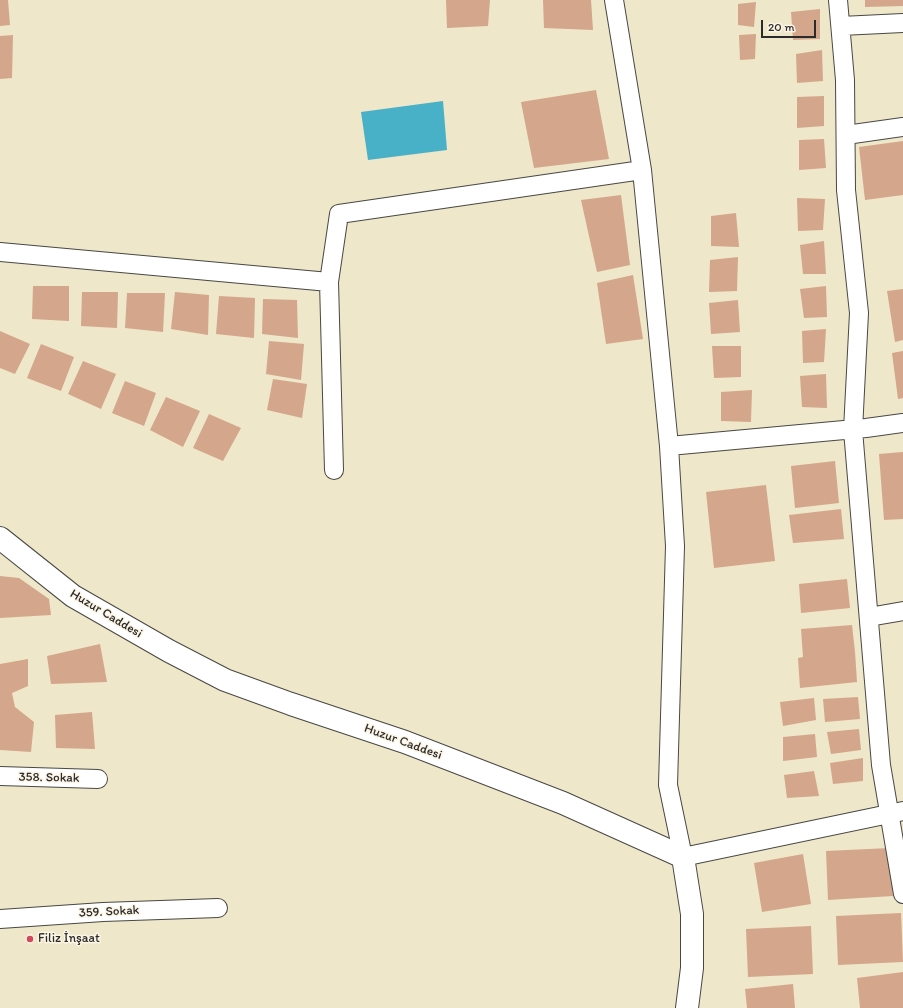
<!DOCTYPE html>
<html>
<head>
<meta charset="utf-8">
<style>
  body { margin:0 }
  #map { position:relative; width:903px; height:1008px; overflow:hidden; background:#eee7c9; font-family:Itim,sans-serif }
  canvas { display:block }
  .scale { position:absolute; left:761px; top:20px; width:55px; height:18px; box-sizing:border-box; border:2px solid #2b2b2b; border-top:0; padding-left:5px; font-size:12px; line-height:14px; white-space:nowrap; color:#2b2b2b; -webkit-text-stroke:3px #fcf5e5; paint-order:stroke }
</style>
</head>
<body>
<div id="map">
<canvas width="903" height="1008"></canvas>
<div class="scale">20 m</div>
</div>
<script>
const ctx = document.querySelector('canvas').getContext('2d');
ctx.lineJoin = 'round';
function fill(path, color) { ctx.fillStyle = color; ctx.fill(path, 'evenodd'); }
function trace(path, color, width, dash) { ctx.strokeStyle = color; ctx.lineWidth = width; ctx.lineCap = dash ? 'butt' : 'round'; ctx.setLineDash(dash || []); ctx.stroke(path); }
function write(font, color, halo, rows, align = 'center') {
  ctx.font = font + ' Itim,sans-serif'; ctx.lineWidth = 3; ctx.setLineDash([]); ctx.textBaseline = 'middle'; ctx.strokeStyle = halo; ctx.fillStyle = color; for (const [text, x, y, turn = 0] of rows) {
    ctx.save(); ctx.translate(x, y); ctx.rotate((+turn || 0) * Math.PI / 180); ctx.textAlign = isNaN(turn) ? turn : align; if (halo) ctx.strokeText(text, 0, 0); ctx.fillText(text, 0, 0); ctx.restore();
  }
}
fill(new Path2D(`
  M 443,101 L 447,150 L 368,160 L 361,112 Z`), '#48b0c7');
fill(new Path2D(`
  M 0,0 L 8,0 L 10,25 L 0,26 Z
  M 446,0 L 490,0 L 488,26 L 447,28 Z
  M 543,0 L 591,0 L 593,30 L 544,28 Z
  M 865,0 L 903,0 L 903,6 L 865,7 Z
  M 756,2 L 754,27 L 738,25 L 738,4 Z
  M 820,9 L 820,39 L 793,40 L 791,12 Z
  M 756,34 L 755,59 L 740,60 L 739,35 Z
  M 13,35 L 12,78 L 0,79 L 0,36 Z
  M 822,50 L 823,81 L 797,83 L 796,54 Z
  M 596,90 L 609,159 L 534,168 L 521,102 Z
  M 824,96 L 824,126 L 797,128 L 797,97 Z
  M 824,139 L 826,168 L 799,170 L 799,140 Z
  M 903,141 L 903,195 L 865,200 L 859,147 Z
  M 621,195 L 630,265 L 597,272 L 581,200 Z
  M 797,198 L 825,199 L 823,230 L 798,231 Z
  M 736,213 L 739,247 L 711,246 L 711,216 Z
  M 824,241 L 826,274 L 803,274 L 800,245 Z
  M 738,257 L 737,291 L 709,292 L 710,260 Z
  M 633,275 L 643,339 L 606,344 L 597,283 Z
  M 33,286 L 69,286 L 69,321 L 32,319 Z
  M 826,286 L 827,317 L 804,318 L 800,289 Z
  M 903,289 L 903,340 L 895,342 L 887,291 Z
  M 82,292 L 118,292 L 117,328 L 81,326 Z
  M 175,292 L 209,295 L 208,335 L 171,329 Z
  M 127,293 L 165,293 L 163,332 L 125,328 Z
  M 219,296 L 255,298 L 254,338 L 216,334 Z
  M 263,299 L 297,300 L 298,338 L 262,334 Z
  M 738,300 L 740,332 L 711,334 L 709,303 Z
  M 826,329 L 824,362 L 803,363 L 802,331 Z
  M 0,331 L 30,344 L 15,374 L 0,368 Z
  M 269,341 L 304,344 L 301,380 L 266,374 Z
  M 41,344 L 74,357 L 61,391 L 27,378 Z
  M 712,346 L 741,346 L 741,377 L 714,378 Z
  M 903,351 L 903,398 L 898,399 L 892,353 Z
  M 83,361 L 116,374 L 101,409 L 68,394 Z
  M 826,374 L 827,408 L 802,407 L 800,376 Z
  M 273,379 L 307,384 L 302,418 L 267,410 Z
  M 125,381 L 156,393 L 144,426 L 112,413 Z
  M 752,390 L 751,422 L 721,421 L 721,392 Z
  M 166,397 L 200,411 L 183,447 L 150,430 Z
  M 209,414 L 241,428 L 223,461 L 193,448 Z
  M 903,452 L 903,519 L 884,520 L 879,454 Z
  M 835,461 L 839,503 L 795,508 L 791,466 Z
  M 766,485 L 775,561 L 714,568 L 706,492 Z
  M 841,509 L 844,539 L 793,543 L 789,515 Z
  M 0,576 L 19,578 L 49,599 L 51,615 L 0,618 Z
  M 847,579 L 850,608 L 801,613 L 799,584 Z
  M 852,625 L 855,652 L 857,682 L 800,688 L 798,658 L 803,657 L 801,629 Z
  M 100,644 L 107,682 L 51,684 L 47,656 Z
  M 28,659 L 28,686 L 12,693 L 15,707 L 34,722 L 31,752 L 0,750 L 0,664 Z
  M 858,697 L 860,719 L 825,722 L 823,699 Z
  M 814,698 L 816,720 L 783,726 L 780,702 Z
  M 92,712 L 95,749 L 56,748 L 55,715 Z
  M 859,729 L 861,750 L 831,754 L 827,732 Z
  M 815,734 L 817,757 L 783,761 L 783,737 Z
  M 863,758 L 863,781 L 833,784 L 830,763 Z
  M 814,771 L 819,796 L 787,798 L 784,775 Z
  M 890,848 L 893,896 L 828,900 L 826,851 Z
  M 803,854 L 811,904 L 762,912 L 754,863 Z
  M 901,913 L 903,962 L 838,965 L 836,916 Z
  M 811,926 L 813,974 L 748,977 L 746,929 Z
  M 903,972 L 903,1008 L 860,1008 L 857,978 Z
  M 793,984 L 795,1008 L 747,1008 L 745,989 Z`), '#d4a68c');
const street = new Path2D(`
  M 614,0 L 642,170 L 669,446 L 675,546 L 668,785 L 683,857 L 903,811
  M 838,0 L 845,80 L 846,190 L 859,313 L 853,430 L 881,765 L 903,894
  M 841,26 L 903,23
  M 846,135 L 903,127
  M 0,252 L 329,282 L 334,470
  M 329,282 L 339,214 L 642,170
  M 669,446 L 866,428 L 903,423
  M 869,617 L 903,611
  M 0,776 L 98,779
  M 0,919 L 103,912 L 218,908`);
const secondary = new Path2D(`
  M 0,538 L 73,596 L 169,651 L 225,680 L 291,704 L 405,742 L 563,803 L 683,857 L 692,914 L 692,968 L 687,1008`);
trace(street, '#484743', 20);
trace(secondary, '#484743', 24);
trace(street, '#fff', 18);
trace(secondary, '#fff', 22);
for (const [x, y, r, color] of [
  [30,939,4,"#d1495b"]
]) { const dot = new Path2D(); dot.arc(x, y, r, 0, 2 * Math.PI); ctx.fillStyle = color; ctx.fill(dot); trace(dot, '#fcf5e5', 1.5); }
write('13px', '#2b2b2b', '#fcf5e5', [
  ["Huzur Caddesi",106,614,31],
  ["Huzur Caddesi",403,742,20],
  ["358. Sokak",49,778,1],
  ["359. Sokak",109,912,-3]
]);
write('13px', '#2b2b2b', '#fcf5e5', [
  ["Filiz İnşaat",38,939]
], 'left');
</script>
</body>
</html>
